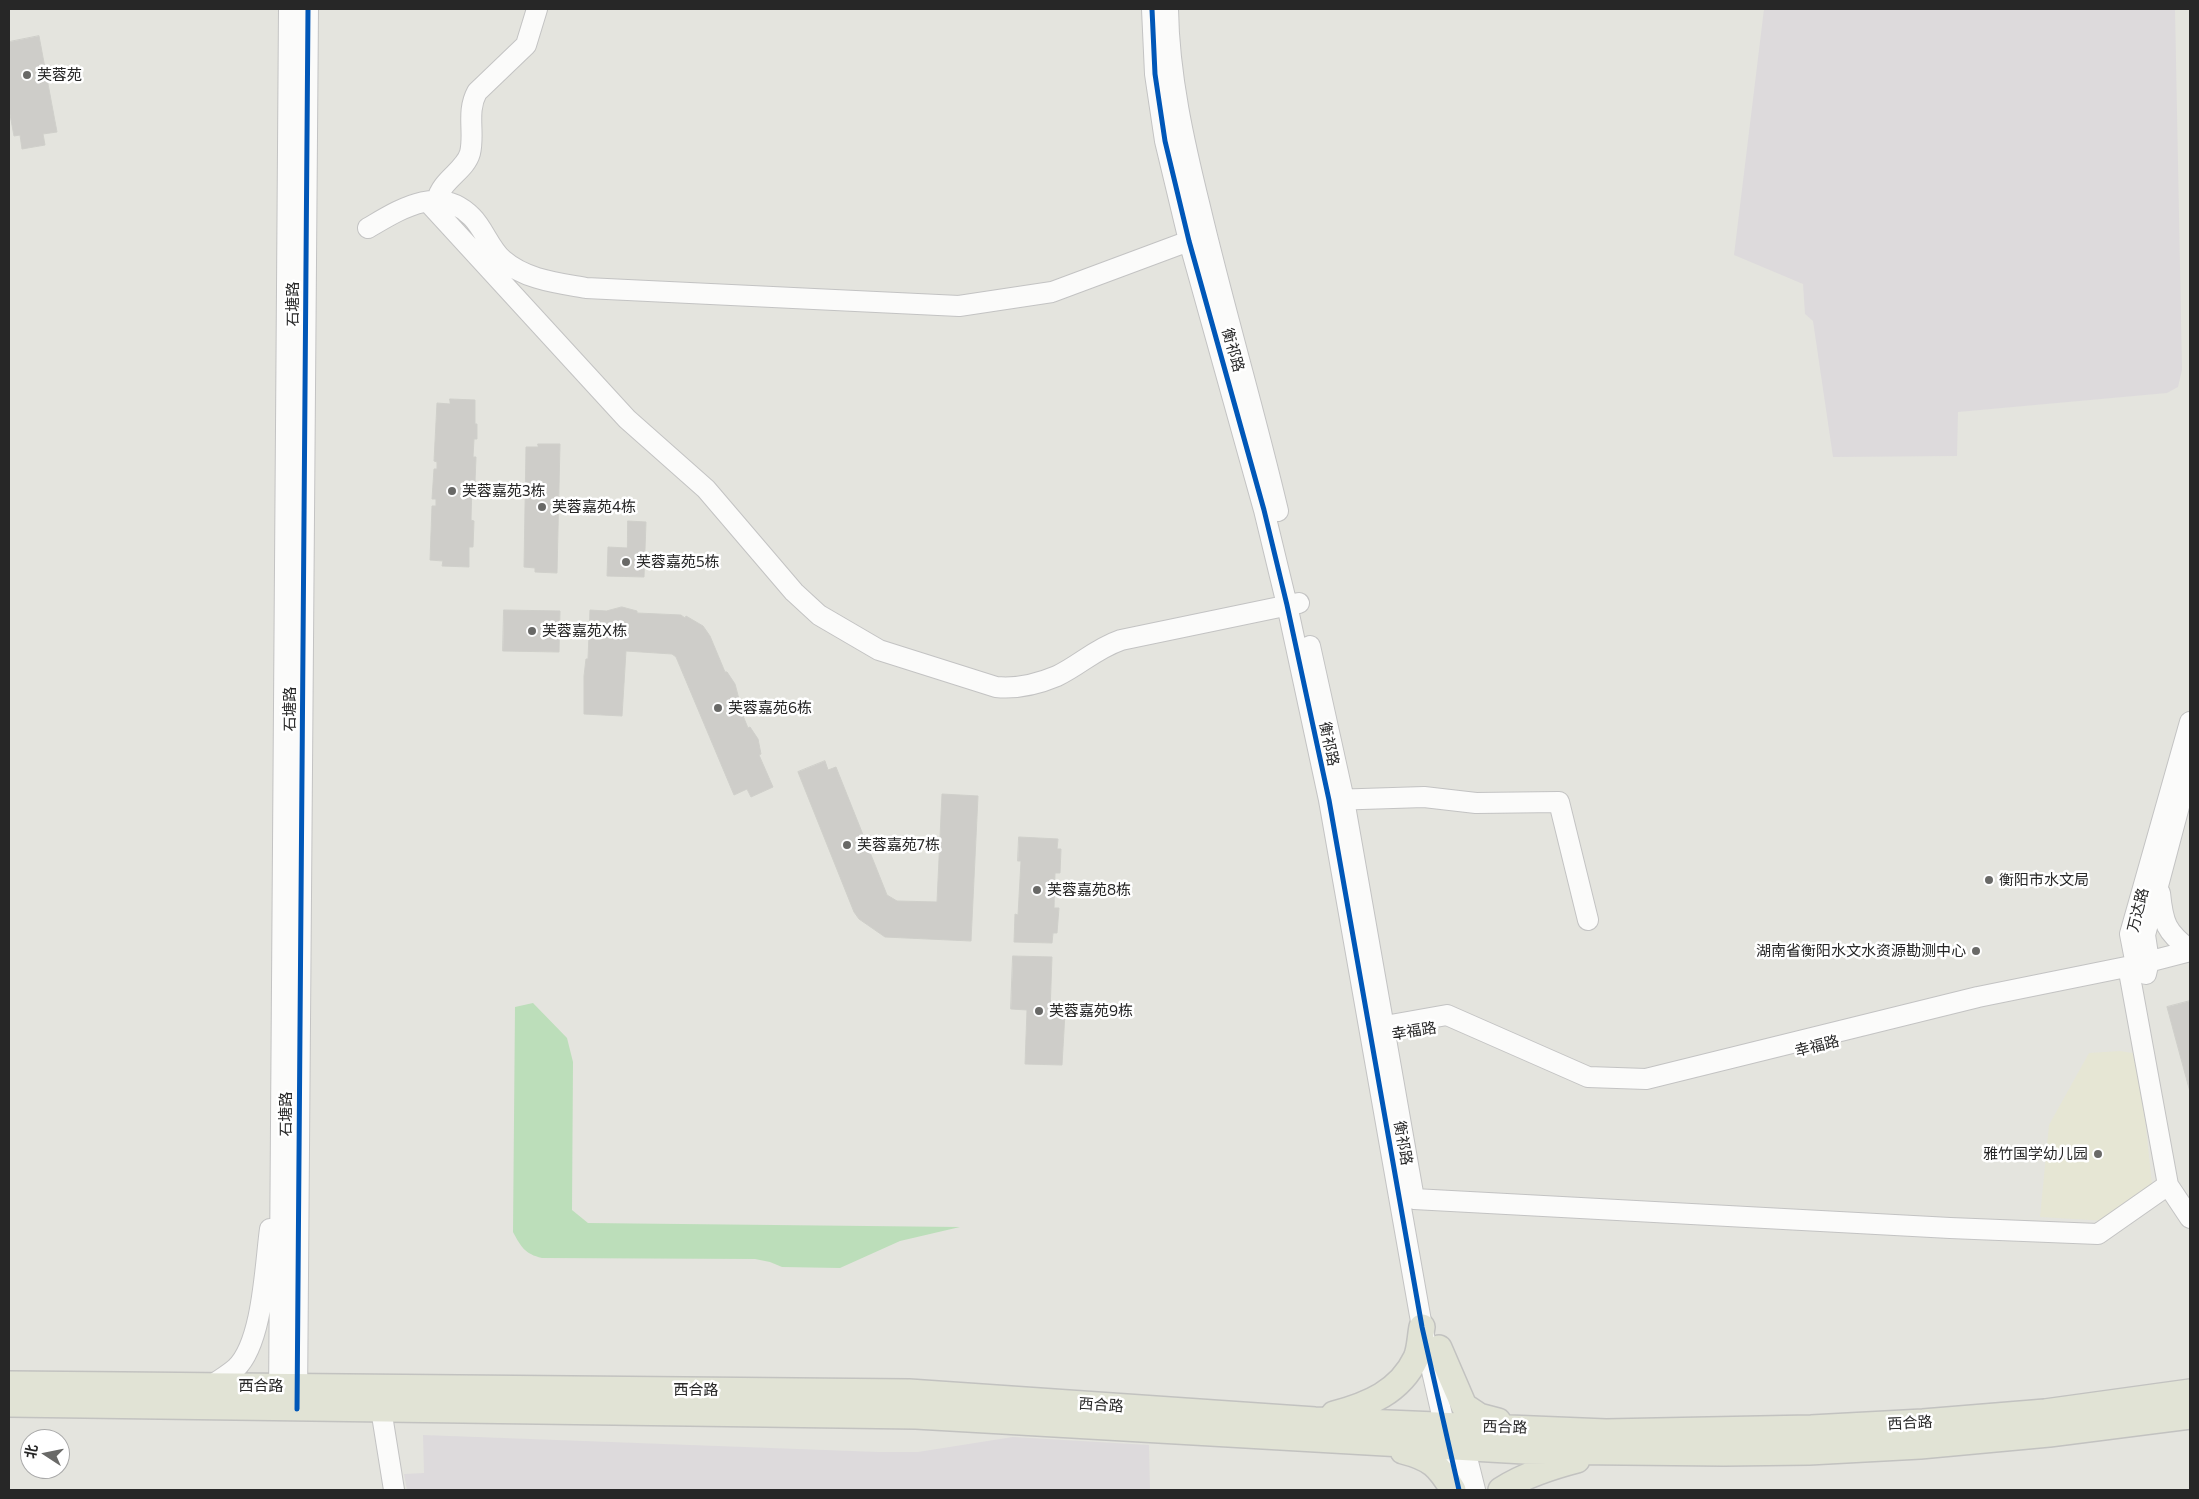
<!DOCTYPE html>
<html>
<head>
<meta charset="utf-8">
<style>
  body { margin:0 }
  #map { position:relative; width:2199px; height:1499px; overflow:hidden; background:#e4e4de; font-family:Commissioner,"Noto Sans SC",sans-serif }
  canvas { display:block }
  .frame { position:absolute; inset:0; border:10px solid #272727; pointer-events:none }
  .north { position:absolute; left:20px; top:1429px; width:50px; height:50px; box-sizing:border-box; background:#fff; border:1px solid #a9a9a9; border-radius:50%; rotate:281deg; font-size:14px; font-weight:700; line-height:20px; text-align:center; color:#272727 }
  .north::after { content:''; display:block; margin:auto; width:18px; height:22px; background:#696967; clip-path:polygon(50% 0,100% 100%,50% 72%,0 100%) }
</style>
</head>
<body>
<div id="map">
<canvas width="2199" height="1499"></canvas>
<div class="frame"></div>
<div class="north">北</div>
</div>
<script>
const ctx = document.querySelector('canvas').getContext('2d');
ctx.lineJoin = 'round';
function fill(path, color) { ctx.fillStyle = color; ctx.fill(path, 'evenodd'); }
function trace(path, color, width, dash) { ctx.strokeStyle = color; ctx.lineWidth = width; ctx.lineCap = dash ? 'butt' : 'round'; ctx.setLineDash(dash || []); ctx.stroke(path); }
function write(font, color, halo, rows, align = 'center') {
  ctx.font = font + ' Commissioner,"Noto Sans SC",sans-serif'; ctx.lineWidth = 5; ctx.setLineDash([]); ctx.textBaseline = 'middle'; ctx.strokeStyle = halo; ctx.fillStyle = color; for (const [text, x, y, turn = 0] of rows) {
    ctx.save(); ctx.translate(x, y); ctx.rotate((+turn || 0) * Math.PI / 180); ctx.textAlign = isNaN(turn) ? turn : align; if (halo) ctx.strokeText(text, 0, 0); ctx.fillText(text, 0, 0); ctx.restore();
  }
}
fill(new Path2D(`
  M 1764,9 L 2175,9 L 2182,370 L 2178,387 L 2167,393 L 1958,412 L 1957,456 L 1833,457 L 1813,321 L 1805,314 L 1803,284 L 1734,255 Z
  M 423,1435 L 878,1452 L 918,1452 L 1013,1437 L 1149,1445 L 1150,1490 L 407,1490 L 404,1474 L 424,1473 Z`), '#dddadc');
fill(new Path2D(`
  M 2120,1051 L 2138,1054 L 2152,1184 L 2107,1221 L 2040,1217 L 2049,1125 L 2089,1053 Z`), '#e6e6d4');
fill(new Path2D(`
  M 533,1003 L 567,1038 L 573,1062 L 572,1210 L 588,1223 L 960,1227 L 900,1241 L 840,1268 L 782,1267 L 770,1262 L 755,1259 L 542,1258 C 525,1254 521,1247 513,1232 L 515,1007 Z`), '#bcdeba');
const building = new Path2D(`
  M 39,36 L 57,132 L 43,134 L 45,145 L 22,149 L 20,135 L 14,136 L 9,109 L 9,42 Z
  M 450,399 L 475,400 L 475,424 L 477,424 L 477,439 L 474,439 L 473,457 L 476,457 L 475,482 L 472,482 L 471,520 L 474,521 L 473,547 L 469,547 L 469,567 L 442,566 L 443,561 L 430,560 L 432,506 L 436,506 L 436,499 L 432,499 L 434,469 L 437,469 L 437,462 L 434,461 L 437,403 L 450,404 Z
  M 538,444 L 560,444 L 557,573 L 535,572 L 535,568 L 524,567 L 526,447 L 538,447 Z
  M 628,521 L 646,522 L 644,577 L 607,576 L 608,547 L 627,548 Z
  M 622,607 L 637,611 L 637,613 L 681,615 L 685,618 L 686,616 L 703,626 L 710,636 L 725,672 L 727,672 L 735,684 L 739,699 L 737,701 L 748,728 L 750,727 L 758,739 L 761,754 L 759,755 L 773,787 L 751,797 L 747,789 L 734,795 L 676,657 L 672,654 L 626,651 L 622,716 L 584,714 L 584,676 L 586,659 L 588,659 L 590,610 L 606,611 Z
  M 504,610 L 560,611 L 559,652 L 503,651 Z
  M 825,761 L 828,770 L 836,767 L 887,895 L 897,901 L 937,902 L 942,794 L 978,796 L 971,941 L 885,937 L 859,919 L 854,912 L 798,772 Z
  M 1019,837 L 1058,839 L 1057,849 L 1061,849 L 1060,873 L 1055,873 L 1054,908 L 1059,908 L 1057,933 L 1053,933 L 1052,943 L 1014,942 L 1015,914 L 1018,915 L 1021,861 L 1018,861 Z
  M 1013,956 L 1052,957 L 1050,1012 L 1065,1013 L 1062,1065 L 1025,1064 L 1027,1010 L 1011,1009 Z
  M 2190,1001 L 2190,1092 L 2167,1007 Z`);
fill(building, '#cecdc9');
trace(building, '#cfcfca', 1);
const minor = new Path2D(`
  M 1152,9 L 1155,74 L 1165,141 L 1189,241 L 1264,510 L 1287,605 L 1329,800 L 1422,1327 L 1459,1490
  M 1168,9 C 1169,76 1184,142 1200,207 C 1224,309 1254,409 1278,511
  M 437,200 C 442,179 465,171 470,153 C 475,133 466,112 477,92 L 526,45 L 537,9
  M 428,202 L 627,419 L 706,489 L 794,592 L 819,615 L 879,650 L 996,687 C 1016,689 1038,684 1057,676 C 1080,665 1095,649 1121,640 L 1299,603
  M 368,228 C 399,210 439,183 472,217 C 484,229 490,249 503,260 C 526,280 558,283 586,288 L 959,306 L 1052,292 L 1189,241
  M 1310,646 L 1344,800 L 1413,1193
  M 2190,722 L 2130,934 L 2136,965 L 2146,974 L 2149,961 L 2145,935 L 2190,765
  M 1331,800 L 1424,797 L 1476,803 L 1559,802 L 1588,920
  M 2160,893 C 2163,923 2166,932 2190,950
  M 2130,977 L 2168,1185 L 2190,1218
  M 1373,1032 L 1385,1026 L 1447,1015 L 1588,1077 L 1646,1079 L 1978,997 L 2136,965 L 2190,951
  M 1414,1199 L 1950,1228 L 2098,1234 L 2168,1185
  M 211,1386 C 219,1380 228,1375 236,1368 C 263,1342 265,1265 270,1229
  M 279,1402 L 289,9
  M 297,1402 L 308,9
  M 381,1409 L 394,1490
  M 1461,1434 L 1475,1490`);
const major = new Path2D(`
  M 1439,1348 L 1464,1406 L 1479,1416 L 1498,1421
  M 9,1384 L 909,1392 L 1315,1420 L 1606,1432 L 1811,1428 L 1923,1422 L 2045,1412 L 2190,1392
  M 9,1404 L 916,1416 L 1524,1451 L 1724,1453 L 1809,1452 L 1920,1446 L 2049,1434 L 2190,1416
  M 1334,1414 C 1368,1405 1400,1392 1416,1358 C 1420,1349 1420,1337 1422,1327
  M 1403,1451 C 1431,1458 1439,1466 1453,1490
  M 1501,1490 C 1525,1475 1550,1467 1577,1460`);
trace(minor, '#c3c3c3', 22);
trace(major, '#c2c2c0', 28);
trace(minor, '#fbfbfa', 20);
trace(major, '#e1e3d5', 25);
trace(new Path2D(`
  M 1152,9 L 1155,74 L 1165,141 L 1189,241 L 1264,510 L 1287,605 L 1329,800 L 1422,1327 L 1459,1490
  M 297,1409 L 308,9`), '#0057b8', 5);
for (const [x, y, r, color] of [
  [27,75,5,"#696967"],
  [452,491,5,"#696967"],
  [542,507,5,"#696967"],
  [626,562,5,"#696967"],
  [532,631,5,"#696967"],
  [718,708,5,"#696967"],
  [847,845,5,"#696967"],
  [1989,880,5,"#696967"],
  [1037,890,5,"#696967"],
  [1976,951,5,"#696967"],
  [1039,1011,5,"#696967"],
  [2098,1154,5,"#696967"]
]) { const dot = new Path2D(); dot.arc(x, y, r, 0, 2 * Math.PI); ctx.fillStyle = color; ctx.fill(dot); trace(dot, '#fff', 2); }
write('15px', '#272727', '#fff', [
  ["芙蓉苑",37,75],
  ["芙蓉嘉苑3栋",462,491],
  ["芙蓉嘉苑4栋",552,507],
  ["芙蓉嘉苑5栋",636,562],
  ["芙蓉嘉苑X栋",542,631],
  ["芙蓉嘉苑6栋",728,708],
  ["芙蓉嘉苑7栋",857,845],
  ["衡阳市水文局",1999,880],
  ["芙蓉嘉苑8栋",1047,890],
  ["湖南省衡阳水文水资源勘测中心",1966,951,"right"],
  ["芙蓉嘉苑9栋",1049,1011],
  ["雅竹国学幼儿园",2088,1154,"right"]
], 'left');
write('15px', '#272727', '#fff', [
  ["石塘路",293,304,-90],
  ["衡祁路",1233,350,74],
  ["石塘路",290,709,-90],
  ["衡祁路",1329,744,78],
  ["万达路",2138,910,-76],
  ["幸福路",1414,1031,-9],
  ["幸福路",1817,1046,-14],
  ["石塘路",286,1114,-90],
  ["衡祁路",1403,1143,80],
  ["西合路",261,1386],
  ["西合路",696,1390],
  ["西合路",1101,1405,4],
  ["西合路",1910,1423,-3],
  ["西合路",1505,1427,2]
]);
</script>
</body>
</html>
